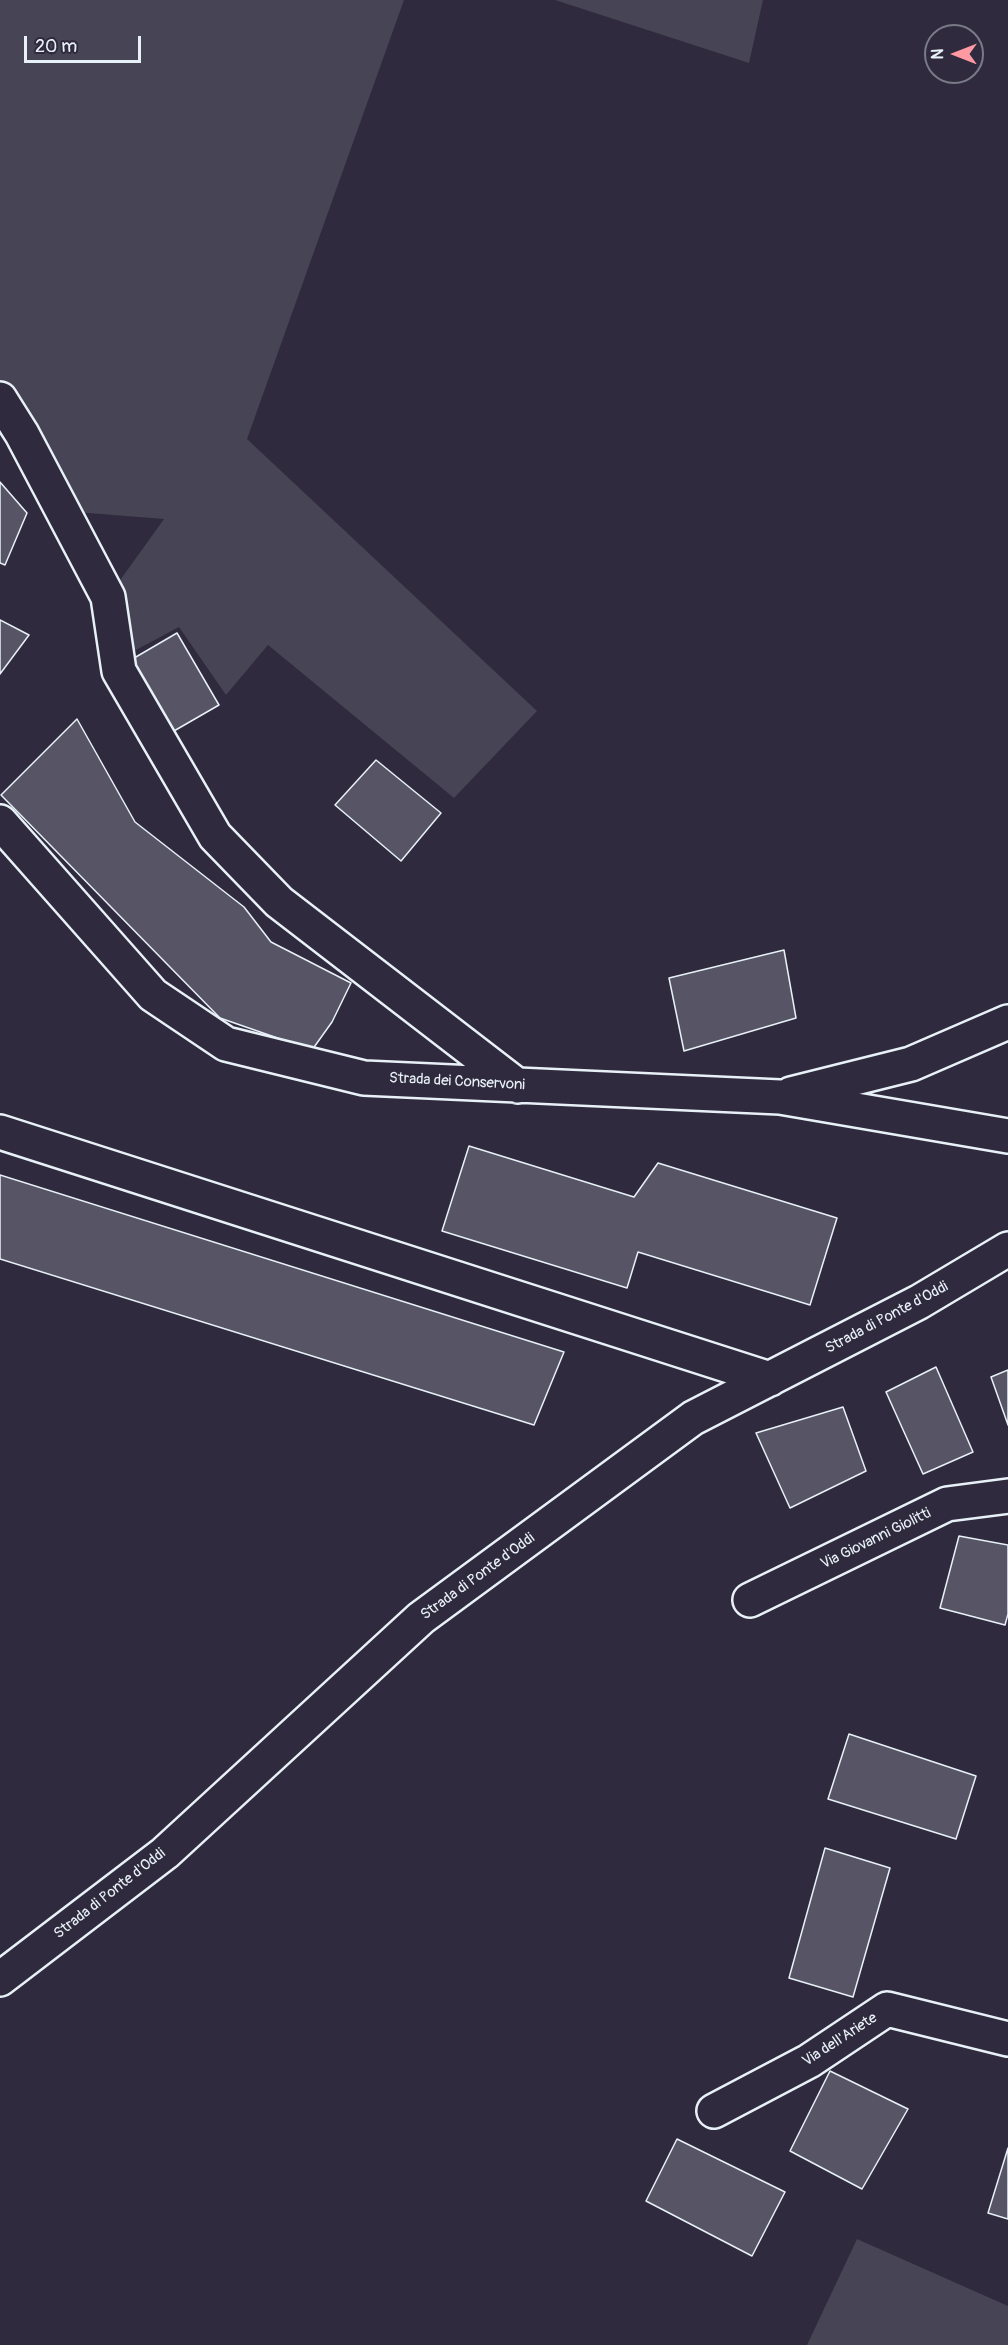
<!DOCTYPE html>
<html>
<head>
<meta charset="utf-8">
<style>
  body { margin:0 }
  #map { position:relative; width:1008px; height:2345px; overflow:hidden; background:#2f2a3d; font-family:Pangolin,sans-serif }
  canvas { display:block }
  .north { position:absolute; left:924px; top:24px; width:60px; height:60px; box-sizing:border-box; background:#2f2a3d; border:2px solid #797a88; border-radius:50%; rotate:270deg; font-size:16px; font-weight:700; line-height:24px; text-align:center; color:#e8f1f8 }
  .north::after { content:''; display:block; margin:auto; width:21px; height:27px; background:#ff9aa2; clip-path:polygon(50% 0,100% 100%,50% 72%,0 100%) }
  .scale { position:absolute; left:24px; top:36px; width:117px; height:27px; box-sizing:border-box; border:3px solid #e8f1f8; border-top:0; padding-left:8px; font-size:18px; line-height:21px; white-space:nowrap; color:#e8f1f8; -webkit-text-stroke:4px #2f2a3d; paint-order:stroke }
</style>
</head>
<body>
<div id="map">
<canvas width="1008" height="2345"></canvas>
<div class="north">N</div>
<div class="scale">20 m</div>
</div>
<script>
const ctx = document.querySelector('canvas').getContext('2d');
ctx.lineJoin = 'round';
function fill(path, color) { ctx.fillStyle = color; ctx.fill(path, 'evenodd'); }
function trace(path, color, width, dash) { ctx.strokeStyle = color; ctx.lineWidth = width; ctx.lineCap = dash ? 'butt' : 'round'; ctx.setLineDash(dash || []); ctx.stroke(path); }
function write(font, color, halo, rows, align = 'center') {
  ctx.font = font + ' Pangolin,sans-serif'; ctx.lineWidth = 4.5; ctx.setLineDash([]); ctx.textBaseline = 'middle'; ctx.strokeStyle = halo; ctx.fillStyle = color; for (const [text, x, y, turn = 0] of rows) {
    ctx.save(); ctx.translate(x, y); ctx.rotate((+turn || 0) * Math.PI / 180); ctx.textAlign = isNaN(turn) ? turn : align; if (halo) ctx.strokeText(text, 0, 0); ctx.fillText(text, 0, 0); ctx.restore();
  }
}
fill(new Path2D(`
  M 0,0 L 404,0 L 247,439 L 537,711 L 454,798 L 268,645 L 226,695 L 179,627 L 134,651 L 108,597 L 164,519 L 63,511 L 0,399 Z
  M 555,0 L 763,0 L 749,63 Z
  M 857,2239 L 1008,2306 L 1008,2345 L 807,2345 Z`), '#464455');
const building = new Path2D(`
  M 0,482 L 27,513 L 5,565 L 0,563 Z
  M 0,620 L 29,635 L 0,674 Z
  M 177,633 L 219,705 L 167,735 L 129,661 Z
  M 77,719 L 135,822 L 244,907 L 271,942 L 351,983 L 332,1022 L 312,1050 L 220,1018 L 1,795 Z
  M 376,760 L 441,813 L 401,861 L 335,805 Z
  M 784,950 L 796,1018 L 684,1051 L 669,978 Z
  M 469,1146 L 634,1197 L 658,1163 L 837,1218 L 810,1305 L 638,1252 L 627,1288 L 442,1231 Z
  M 0,1175 L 564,1352 L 534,1425 L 0,1259 Z
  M 936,1367 L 973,1452 L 923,1474 L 886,1392 Z
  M 1008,1370 L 1008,1425 L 991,1377 Z
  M 843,1407 L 866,1471 L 790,1508 L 756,1433 Z
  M 959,1536 L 1008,1545 L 1008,1614 L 1005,1625 L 940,1608 Z
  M 849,1734 L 976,1776 L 956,1839 L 828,1799 Z
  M 825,1848 L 890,1868 L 853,1997 L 789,1978 Z
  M 830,2071 L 908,2109 L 862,2189 L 790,2151 Z
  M 677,2139 L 785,2192 L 752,2256 L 646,2201 Z
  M 1008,2148 L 1008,2219 L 988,2213 Z`);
fill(building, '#575565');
trace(building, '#e8f1f8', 1.5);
const minor = new Path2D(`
  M 0,399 L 22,434 L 108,597 L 119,671 L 215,836 L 279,902 L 518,1086
  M 0,822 L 153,995 L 226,1044 L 364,1078 L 780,1097 L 1008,1136
  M 791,1094 L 911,1064 L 1008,1022
  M 0,1132 L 770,1379
  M 750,1600 L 947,1504 L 1008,1496
  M 0,1979 L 165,1853 L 421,1618 L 693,1418 L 919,1302 L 1008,1249
  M 714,2111 L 809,2061 L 887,2009 L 1008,2039`);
trace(minor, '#e8f1f8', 38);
trace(minor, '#2f2a3d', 33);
write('15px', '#e8f1f8', '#2f2a3d', [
  ["Strada dei Conservoni",457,1082,3],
  ["Strada di Ponte d'Oddi",887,1318,-28],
  ["Via Giovanni Giolitti",876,1539,-26],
  ["Strada di Ponte d'Oddi",478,1577,-36],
  ["Strada di Ponte d'Oddi",110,1894,-38],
  ["Via dell'Ariete",840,2040,-33]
]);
</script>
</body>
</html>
